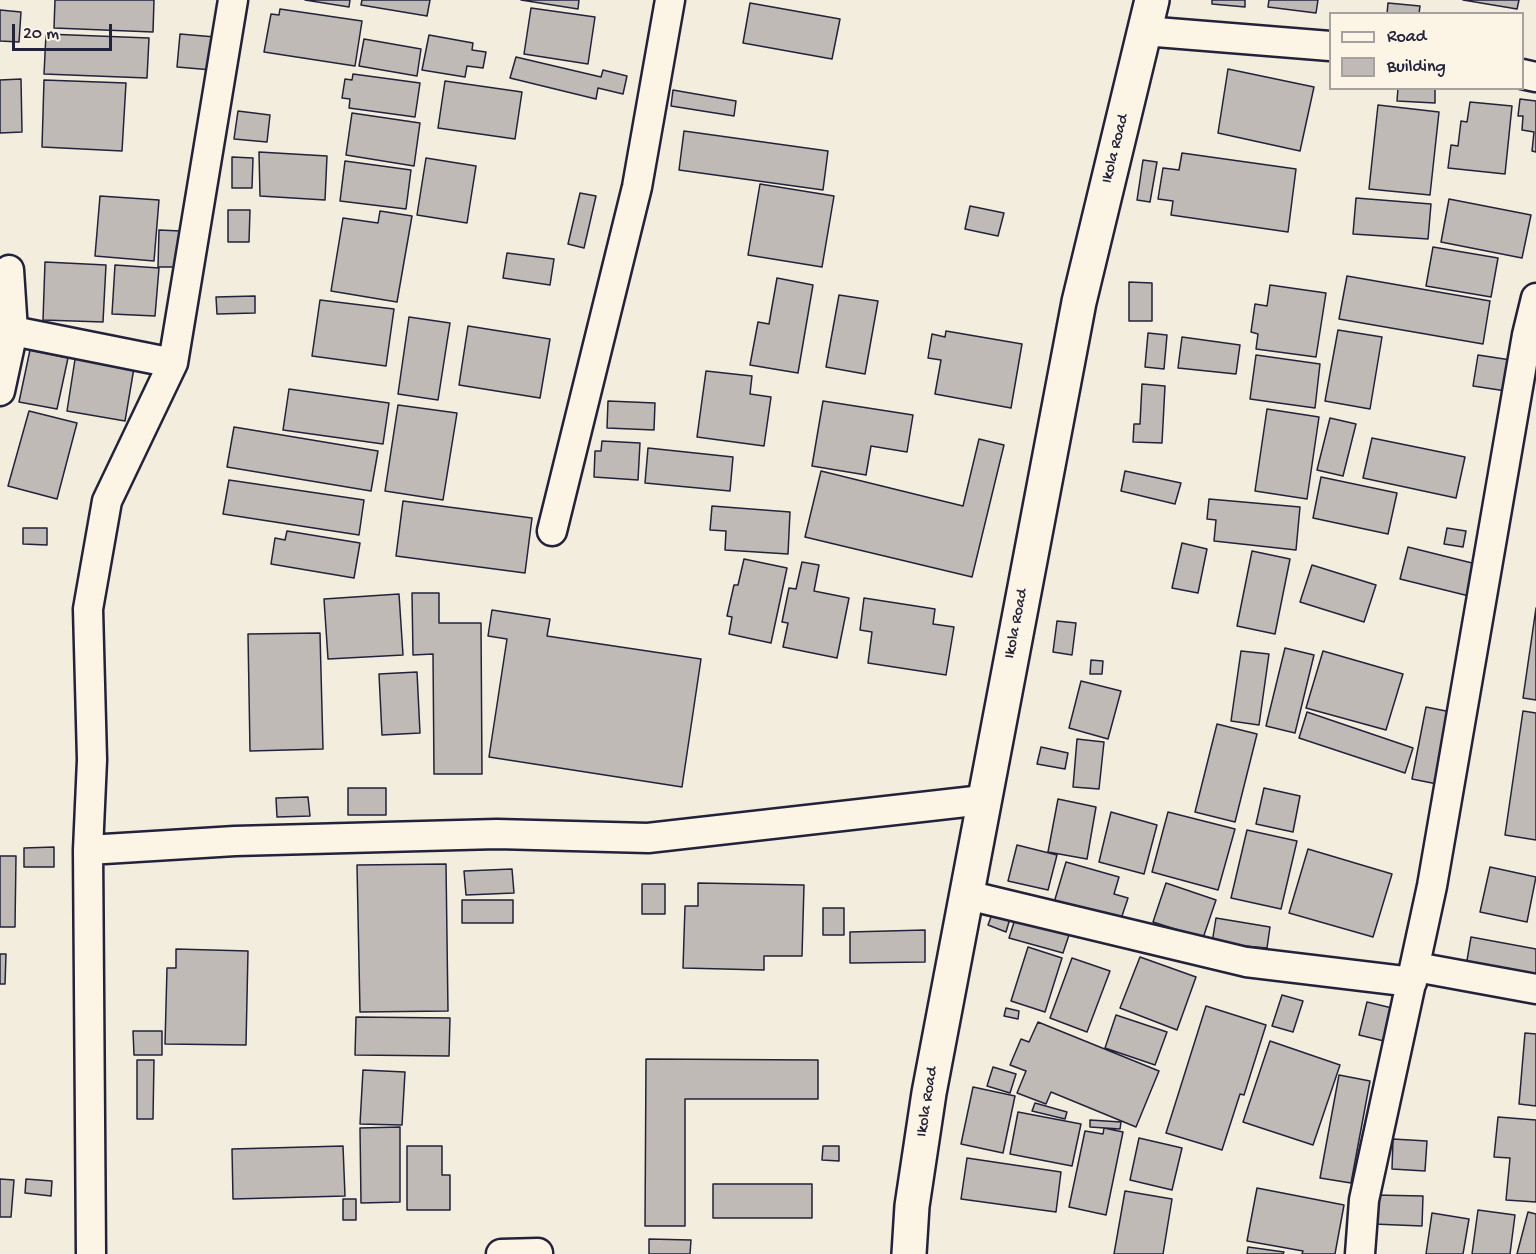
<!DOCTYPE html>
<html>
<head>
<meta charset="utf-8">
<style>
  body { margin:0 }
  #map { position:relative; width:1536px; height:1254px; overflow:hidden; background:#f3edde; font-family:"Gochi Hand",sans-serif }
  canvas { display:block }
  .legend { position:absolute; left:1329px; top:12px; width:195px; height:78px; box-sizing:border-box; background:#fcf5e5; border:2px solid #a5a1a1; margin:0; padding:8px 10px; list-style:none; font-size:18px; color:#22223b }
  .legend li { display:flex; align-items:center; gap:12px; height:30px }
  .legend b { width:30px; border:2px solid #a5a1a1 }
  .scale { position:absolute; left:12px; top:24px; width:100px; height:27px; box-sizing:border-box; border:3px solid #22223b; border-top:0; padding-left:8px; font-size:18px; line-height:21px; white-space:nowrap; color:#22223b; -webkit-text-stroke:4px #fcf5e5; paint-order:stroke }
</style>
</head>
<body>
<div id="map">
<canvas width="1536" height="1254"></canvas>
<ul class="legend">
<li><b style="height:8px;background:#fcf5e5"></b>Road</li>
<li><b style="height:16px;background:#bfbab6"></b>Building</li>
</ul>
<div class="scale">20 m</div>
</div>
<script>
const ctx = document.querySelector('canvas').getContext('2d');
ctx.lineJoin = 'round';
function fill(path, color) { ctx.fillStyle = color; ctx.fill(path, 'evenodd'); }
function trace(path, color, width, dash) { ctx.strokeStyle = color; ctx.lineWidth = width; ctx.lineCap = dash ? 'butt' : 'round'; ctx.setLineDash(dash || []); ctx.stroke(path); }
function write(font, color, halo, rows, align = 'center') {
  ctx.font = font + ' "Gochi Hand",sans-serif'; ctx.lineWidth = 5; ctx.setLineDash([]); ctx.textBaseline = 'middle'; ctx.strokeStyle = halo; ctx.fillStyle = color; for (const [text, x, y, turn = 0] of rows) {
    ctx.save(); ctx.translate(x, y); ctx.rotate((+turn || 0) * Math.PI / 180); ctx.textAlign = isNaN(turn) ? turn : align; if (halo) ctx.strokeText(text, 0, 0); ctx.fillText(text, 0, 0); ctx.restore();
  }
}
const building = new Path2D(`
  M 55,0 L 154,0 L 153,32 L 54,28 Z
  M 305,0 L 350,0 L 349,7 Z
  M 362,0 L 430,0 L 427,16 L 361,5 Z
  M 521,0 L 579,0 L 578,9 Z
  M 1212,0 L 1245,0 L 1245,7 L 1212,4 Z
  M 1269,0 L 1318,0 L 1316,13 L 1268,7 Z
  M 1463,0 L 1519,0 L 1517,9 Z
  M 750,3 L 840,19 L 832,59 L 743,43 Z
  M 1388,3 L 1420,6 L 1419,14 L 1387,14 Z
  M 531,8 L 595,17 L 588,64 L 524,54 Z
  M 280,9 L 362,21 L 355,66 L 264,52 L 271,14 L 279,15 Z
  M 0,10 L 21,12 L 19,42 L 0,41 Z
  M 46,34 L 149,38 L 147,78 L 44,74 Z
  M 180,34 L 215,37 L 212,70 L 177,67 Z
  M 429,35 L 473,43 L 472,50 L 486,52 L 483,68 L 467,66 L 465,77 L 422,70 Z
  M 364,39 L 421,49 L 417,76 L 359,66 Z
  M 516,57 L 601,77 L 603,70 L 627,76 L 623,94 L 598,88 L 596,99 L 510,78 Z
  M 1228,69 L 1314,87 L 1300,151 L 1218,133 Z
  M 353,74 L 420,83 L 415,117 L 349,108 L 350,99 L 342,98 L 345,79 L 352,80 Z
  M 21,79 L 22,132 L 0,133 L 0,80 Z
  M 44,80 L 126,83 L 122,151 L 42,147 Z
  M 445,81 L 522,92 L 515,139 L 438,128 Z
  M 1398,88 L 1435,88 L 1435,103 L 1397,101 Z
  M 673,90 L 736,101 L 734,116 L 671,106 Z
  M 1520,99 L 1536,101 L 1536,152 L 1532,151 L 1534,132 L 1522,130 L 1523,116 L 1518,116 Z
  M 1470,102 L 1512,106 L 1505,174 L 1448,168 L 1451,145 L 1458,146 L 1461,121 L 1467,122 Z
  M 1378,105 L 1439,112 L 1430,195 L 1369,189 Z
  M 238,111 L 270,115 L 267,142 L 234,139 Z
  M 352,113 L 420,123 L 414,166 L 346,155 Z
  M 684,131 L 828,151 L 823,190 L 679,170 Z
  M 259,152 L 327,156 L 325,200 L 260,196 Z
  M 1182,153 L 1296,169 L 1288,232 L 1171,215 L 1173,201 L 1158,199 L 1163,168 L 1179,170 Z
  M 232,157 L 253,158 L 252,188 L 232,188 Z
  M 426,158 L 476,166 L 467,223 L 417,215 Z
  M 1143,160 L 1157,162 L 1150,202 L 1137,200 Z
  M 345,161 L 411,170 L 406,209 L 340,201 Z
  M 760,184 L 834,196 L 822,267 L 748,255 Z
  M 580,193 L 596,196 L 584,248 L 568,244 Z
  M 100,196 L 159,200 L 154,261 L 95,256 Z
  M 1356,198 L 1431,204 L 1428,239 L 1353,234 Z
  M 1449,199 L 1531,215 L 1522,258 L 1441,242 Z
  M 970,206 L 1004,213 L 998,236 L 965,229 Z
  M 228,210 L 250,210 L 249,242 L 228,242 Z
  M 380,211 L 412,216 L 397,302 L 331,291 L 343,218 L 378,223 Z
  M 159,230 L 181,231 L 180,267 L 158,267 Z
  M 1433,247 L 1498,258 L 1491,297 L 1426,286 Z
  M 507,253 L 554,259 L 550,285 L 503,278 Z
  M 45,262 L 106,265 L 103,322 L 43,320 Z
  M 115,265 L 159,268 L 155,316 L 112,314 Z
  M 1347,276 L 1490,301 L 1483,344 L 1339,319 Z
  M 777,278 L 813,285 L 798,373 L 750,365 L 758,322 L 769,324 Z
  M 1129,282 L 1152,283 L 1152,321 L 1129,321 Z
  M 1270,285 L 1326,293 L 1316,357 L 1256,349 L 1258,334 L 1251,332 L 1255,304 L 1267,306 Z
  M 839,295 L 878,301 L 865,374 L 826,367 Z
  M 255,296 L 255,313 L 217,314 L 216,297 Z
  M 320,300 L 394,309 L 386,366 L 312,356 Z
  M 409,317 L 450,323 L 438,400 L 398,394 Z
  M 468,326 L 550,339 L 540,398 L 459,385 Z
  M 1338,330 L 1382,337 L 1370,409 L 1325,401 Z
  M 946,331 L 1022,344 L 1011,408 L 935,394 L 941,360 L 928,358 L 932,334 L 945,337 Z
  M 1148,333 L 1167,335 L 1164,369 L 1145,367 Z
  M 1182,337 L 1240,345 L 1236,374 L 1178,368 Z
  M 30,350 L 68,358 L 57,409 L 19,402 Z
  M 76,353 L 135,362 L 125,421 L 67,411 Z
  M 1256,355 L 1320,364 L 1315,408 L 1250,399 Z
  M 1478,355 L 1511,360 L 1506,391 L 1473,386 Z
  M 706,371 L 752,376 L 750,394 L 771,397 L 764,446 L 697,437 Z
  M 1142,384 L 1165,386 L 1162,443 L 1133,442 L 1134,424 L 1140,424 Z
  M 289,389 L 389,403 L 383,444 L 283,430 Z
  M 608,401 L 655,403 L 654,430 L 607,428 Z
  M 823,401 L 913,415 L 907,452 L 871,446 L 866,475 L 812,466 Z
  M 398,405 L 457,413 L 443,500 L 385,491 Z
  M 1267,409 L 1319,417 L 1307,499 L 1255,491 Z
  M 29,411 L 77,423 L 57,499 L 8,486 Z
  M 1330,418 L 1356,424 L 1343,476 L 1317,470 Z
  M 234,427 L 378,451 L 371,491 L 227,467 Z
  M 1372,438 L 1465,457 L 1456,498 L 1363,478 Z
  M 979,439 L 1004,445 L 972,577 L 805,537 L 821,471 L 963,506 Z
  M 602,441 L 640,443 L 638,480 L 594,477 L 595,451 L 601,451 Z
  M 648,448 L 733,457 L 730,491 L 645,483 Z
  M 1125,471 L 1181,483 L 1175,504 L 1121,491 Z
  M 1321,477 L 1397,493 L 1388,534 L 1313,518 Z
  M 229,480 L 364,500 L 359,535 L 223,514 Z
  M 1209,499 L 1300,507 L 1296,550 L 1214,541 L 1216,520 L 1207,519 Z
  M 403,501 L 532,518 L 525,573 L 396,556 Z
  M 712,506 L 790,512 L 788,554 L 725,550 L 726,531 L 710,530 Z
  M 23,528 L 47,528 L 47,545 L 23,544 Z
  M 1447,528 L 1466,531 L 1463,547 L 1444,544 Z
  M 287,531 L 360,543 L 354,578 L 271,564 L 275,538 L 285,540 Z
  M 1182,543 L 1207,549 L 1198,593 L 1172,588 Z
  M 1408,547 L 1476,564 L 1469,596 L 1400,579 Z
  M 1252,551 L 1290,559 L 1275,634 L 1237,626 Z
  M 744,559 L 787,568 L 771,643 L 729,634 L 732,617 L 727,616 L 734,585 L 738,585 Z
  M 802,562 L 819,565 L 814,591 L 849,598 L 837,658 L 783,647 L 788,623 L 782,622 L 789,588 L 796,589 Z
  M 1312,565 L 1376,585 L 1364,622 L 1300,602 Z
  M 412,593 L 439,593 L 439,623 L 481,623 L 482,774 L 434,774 L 433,654 L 413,655 Z
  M 399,594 L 403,655 L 328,659 L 324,599 Z
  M 864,598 L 935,609 L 933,624 L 954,627 L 946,675 L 868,663 L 872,632 L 860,630 Z
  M 1536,608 L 1536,700 L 1523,698 Z
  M 492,610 L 550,619 L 547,636 L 701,659 L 682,787 L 489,757 L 507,639 L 488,636 Z
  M 1057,621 L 1076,623 L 1072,655 L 1053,652 Z
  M 320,633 L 323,749 L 250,751 L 248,634 Z
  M 1285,648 L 1314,655 L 1295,733 L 1266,726 Z
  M 1241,651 L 1269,654 L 1259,725 L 1231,721 Z
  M 1323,651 L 1403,674 L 1386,730 L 1306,708 Z
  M 1091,660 L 1103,661 L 1102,674 L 1090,674 Z
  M 417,672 L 420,733 L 382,735 L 379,674 Z
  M 1081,681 L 1121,691 L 1108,739 L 1069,728 Z
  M 1426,707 L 1456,713 L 1442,785 L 1412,779 Z
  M 1523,711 L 1536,713 L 1536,840 L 1505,835 Z
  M 1307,712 L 1413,748 L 1405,773 L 1299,738 Z
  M 1217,724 L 1257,734 L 1235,822 L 1195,812 Z
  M 1077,739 L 1104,742 L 1099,789 L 1073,787 Z
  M 1041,747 L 1068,753 L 1065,769 L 1037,764 Z
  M 348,788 L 386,788 L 386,815 L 348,815 Z
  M 1264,788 L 1300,796 L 1293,832 L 1256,824 Z
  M 308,797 L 310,816 L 277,817 L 276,798 Z
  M 1058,799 L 1096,807 L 1087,859 L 1048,852 Z
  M 1111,812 L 1157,825 L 1144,874 L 1099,862 Z
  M 1168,812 L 1235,829 L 1218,890 L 1152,872 Z
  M 1247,830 L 1297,841 L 1281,909 L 1231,898 Z
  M 1017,845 L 1057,855 L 1048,890 L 1008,881 Z
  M 54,847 L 54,867 L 24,867 L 24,848 Z
  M 1308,849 L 1392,874 L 1373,937 L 1289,913 Z
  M 0,856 L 16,856 L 15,927 L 0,927 Z
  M 1066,862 L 1119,877 L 1114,894 L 1128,898 L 1119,925 L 1053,906 Z
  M 446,864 L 448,1011 L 360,1012 L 357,865 Z
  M 1490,867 L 1536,877 L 1527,922 L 1480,912 Z
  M 512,869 L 514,893 L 466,895 L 464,871 Z
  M 698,883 L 804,885 L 802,956 L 764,956 L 764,970 L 683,968 L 685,906 L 698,906 Z
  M 1166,883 L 1216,900 L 1203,938 L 1153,922 Z
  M 642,884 L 665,884 L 665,914 L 642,914 Z
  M 462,900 L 513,900 L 513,923 L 462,923 Z
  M 823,908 L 844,908 L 844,935 L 823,935 Z
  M 994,909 L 1011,915 L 1006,932 L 988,925 Z
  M 1016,916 L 1070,932 L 1063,953 L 1009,938 Z
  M 1216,918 L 1270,927 L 1267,948 L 1212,943 Z
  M 925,930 L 925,962 L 850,963 L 850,932 Z
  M 1471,937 L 1536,949 L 1536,984 L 1465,972 Z
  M 1028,947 L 1062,958 L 1045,1012 L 1011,1001 Z
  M 176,949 L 248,951 L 246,1045 L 165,1044 L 167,968 L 176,968 Z
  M 0,954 L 6,954 L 5,984 L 0,984 Z
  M 1140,957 L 1196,977 L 1177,1030 L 1120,1008 Z
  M 1072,958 L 1110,971 L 1087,1032 L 1050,1018 Z
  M 1282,995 L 1303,1001 L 1293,1032 L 1272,1026 Z
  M 1367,1002 L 1392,1008 L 1384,1041 L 1359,1035 Z
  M 1206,1006 L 1266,1025 L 1244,1095 L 1240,1094 L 1222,1150 L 1166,1133 Z
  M 1006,1008 L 1019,1011 L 1018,1019 L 1004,1016 Z
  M 1116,1015 L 1167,1032 L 1155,1065 L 1105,1048 Z
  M 356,1017 L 450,1018 L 449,1056 L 355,1055 Z
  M 1038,1022 L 1159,1071 L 1136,1127 L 1051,1092 L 1046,1104 L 1017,1093 L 1026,1071 L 1010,1065 L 1021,1039 L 1029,1042 Z
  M 133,1031 L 162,1031 L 162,1055 L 134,1055 Z
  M 1525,1033 L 1536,1034 L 1536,1106 L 1519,1104 Z
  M 1270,1041 L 1340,1065 L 1313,1145 L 1243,1122 Z
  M 646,1059 L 818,1060 L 818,1099 L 685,1099 L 685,1226 L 645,1226 Z
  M 137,1060 L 154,1060 L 153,1119 L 137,1119 Z
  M 993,1067 L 1016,1074 L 1010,1093 L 987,1086 Z
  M 363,1070 L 405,1072 L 402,1125 L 360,1124 Z
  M 1339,1075 L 1370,1081 L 1351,1183 L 1320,1178 Z
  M 973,1087 L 1015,1096 L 1003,1153 L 961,1144 Z
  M 1035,1103 L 1067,1112 L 1065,1119 L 1032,1111 Z
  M 1018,1112 L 1081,1124 L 1072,1166 L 1010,1154 Z
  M 1498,1117 L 1536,1120 L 1536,1202 L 1506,1200 L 1510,1158 L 1494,1157 Z
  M 1090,1120 L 1121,1122 L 1120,1129 L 1090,1127 Z
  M 400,1127 L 400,1202 L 361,1203 L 360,1128 Z
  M 1104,1128 L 1123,1132 L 1106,1215 L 1069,1207 L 1085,1131 L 1103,1134 Z
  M 1139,1138 L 1182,1148 L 1172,1190 L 1130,1180 Z
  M 1393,1139 L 1427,1141 L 1425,1171 L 1392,1169 Z
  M 343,1146 L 345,1196 L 233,1199 L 232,1149 Z
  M 407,1146 L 442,1146 L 442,1175 L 450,1175 L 450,1210 L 407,1210 Z
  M 823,1146 L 839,1146 L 839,1161 L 822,1160 Z
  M 967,1158 L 1061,1172 L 1056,1212 L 961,1199 Z
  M 0,1179 L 14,1180 L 11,1217 L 0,1217 Z
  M 26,1179 L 52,1181 L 51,1196 L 25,1193 Z
  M 713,1184 L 812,1184 L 812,1218 L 713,1218 Z
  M 1257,1188 L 1344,1205 L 1335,1254 L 1302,1254 L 1303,1251 L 1247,1241 Z
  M 1125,1191 L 1172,1199 L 1163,1254 L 1114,1254 Z
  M 1374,1195 L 1423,1196 L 1422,1226 L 1373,1224 Z
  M 343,1199 L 356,1199 L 356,1220 L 343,1220 Z
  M 1478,1210 L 1515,1215 L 1510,1254 L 1472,1254 Z
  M 1528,1212 L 1536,1214 L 1536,1254 L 1517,1254 Z
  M 1432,1213 L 1469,1219 L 1463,1254 L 1426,1254 Z
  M 649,1239 L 691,1240 L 690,1254 L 649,1254 Z
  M 1248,1247 L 1284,1252 L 1283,1254 L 1247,1254 Z`);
fill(building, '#bfbab6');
trace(building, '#22223b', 1.5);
const street = new Path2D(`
  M 1144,31 L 1330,46
  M 1522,74 L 1536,77
  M 9,270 L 13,331 L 173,363
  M 0,391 L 13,331
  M 552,531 L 637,187 L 670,0
  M 88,850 L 235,841 L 497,834 L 648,838 L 983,800
  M 967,895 L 1246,962 L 1412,982
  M 1416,967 L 1536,989
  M 91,1254 L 88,850 L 92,760 L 88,609 L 107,501 L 173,363 L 233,0
  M 501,1254 L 538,1253
  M 1360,1254 L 1364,1200 L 1432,886 L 1527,335 L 1536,298`);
const secondary = new Path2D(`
  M 909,1254 L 912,1206 L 929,1093 L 1079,302 L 1152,0`);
trace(street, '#22223b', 33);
trace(secondary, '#22223b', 38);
trace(street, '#fcf5e5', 28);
trace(secondary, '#fcf5e5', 33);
write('16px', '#22223b', '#fcf5e5', [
  ["Ikola Road",1116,149,-76],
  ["Ikola Road",1017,624,-79],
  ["Ikola Road",928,1102,-81]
]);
</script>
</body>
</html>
